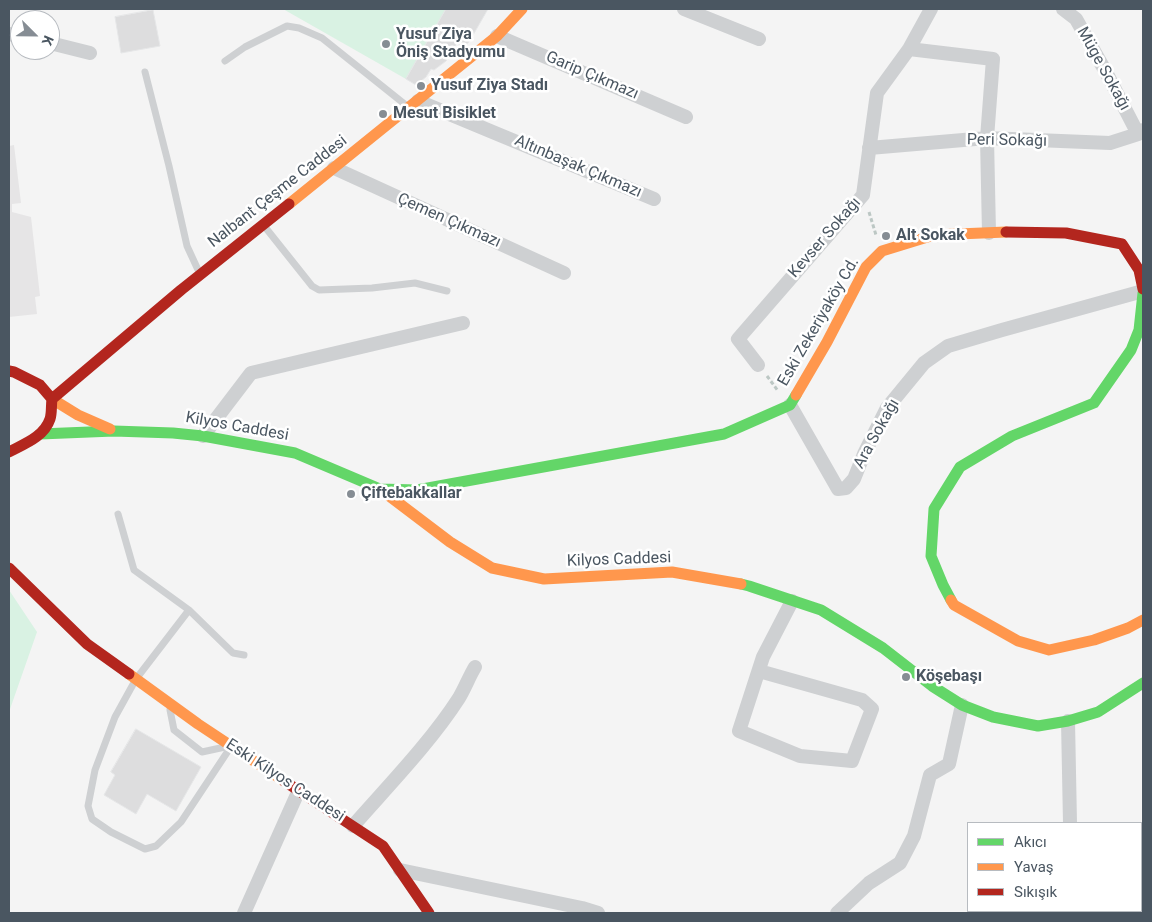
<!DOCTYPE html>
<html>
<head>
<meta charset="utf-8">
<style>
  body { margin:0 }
  #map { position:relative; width:1152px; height:922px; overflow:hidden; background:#f4f4f4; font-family:Roboto,sans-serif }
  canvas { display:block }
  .frame { position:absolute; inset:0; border:10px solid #4a5661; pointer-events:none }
  .legend { position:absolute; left:967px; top:822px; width:175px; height:90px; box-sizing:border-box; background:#fff; border:1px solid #b7bbc0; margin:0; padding:6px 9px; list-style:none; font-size:15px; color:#4a5661 }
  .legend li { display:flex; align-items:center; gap:10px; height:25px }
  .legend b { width:25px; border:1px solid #b7bbc0 }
  .north { position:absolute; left:10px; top:10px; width:50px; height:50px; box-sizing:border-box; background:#fff; border:1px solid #b7bbc0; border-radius:50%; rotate:113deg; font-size:14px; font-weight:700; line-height:20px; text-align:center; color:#4a5661 }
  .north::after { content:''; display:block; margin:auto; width:18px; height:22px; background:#868d94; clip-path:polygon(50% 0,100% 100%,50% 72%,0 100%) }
</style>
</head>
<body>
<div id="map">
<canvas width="1152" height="922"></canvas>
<div class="frame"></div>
<ul class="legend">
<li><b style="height:6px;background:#63d668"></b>Akıcı</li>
<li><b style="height:6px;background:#ff974d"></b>Yavaş</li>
<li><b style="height:6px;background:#b3261e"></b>Sıkışık</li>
</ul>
<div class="north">K</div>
</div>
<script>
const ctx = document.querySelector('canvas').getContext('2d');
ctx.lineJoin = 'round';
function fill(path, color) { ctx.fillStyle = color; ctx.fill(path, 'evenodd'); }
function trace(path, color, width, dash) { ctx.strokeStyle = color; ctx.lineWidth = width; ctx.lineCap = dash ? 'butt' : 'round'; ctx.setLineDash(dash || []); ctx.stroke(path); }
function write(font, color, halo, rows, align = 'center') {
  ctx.font = font + ' Roboto,sans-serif'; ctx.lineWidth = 5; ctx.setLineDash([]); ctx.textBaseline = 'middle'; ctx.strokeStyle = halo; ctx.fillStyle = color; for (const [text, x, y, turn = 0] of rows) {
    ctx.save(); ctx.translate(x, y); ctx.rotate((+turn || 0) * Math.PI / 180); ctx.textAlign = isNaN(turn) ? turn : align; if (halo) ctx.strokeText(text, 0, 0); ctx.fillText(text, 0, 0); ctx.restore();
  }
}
fill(new Path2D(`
  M 14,145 L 21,203 L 12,204 L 12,212 L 31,217 L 40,296 L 35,297 L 37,314 L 9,317 L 9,146 Z`), '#e6e5e6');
fill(new Path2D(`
  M 283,9 L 446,9 L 406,79 Z
  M 9,590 L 37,632 L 9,712 Z`), '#d9f2e3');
const building = new Path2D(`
  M 446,9 L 488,9 L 469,42 L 463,47 L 457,43 L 446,61 L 434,70 L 431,69 L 426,77 L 416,85 L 406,79 Z
  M 153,10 L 160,46 L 121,53 L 115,17 Z
  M 136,729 L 201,767 L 176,811 L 147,794 L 136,814 L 104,795 L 115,775 L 111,772 Z`);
fill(building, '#ddddde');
trace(building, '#e5e6e7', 1);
trace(new Path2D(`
  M 869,212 L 876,235
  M 767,376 L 778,391`), '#bcc7c4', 3, [4, 2.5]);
trace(new Path2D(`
  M 225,61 L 245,47 L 287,26 L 299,28 L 322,38 L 407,106
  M 145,72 L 169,166 L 187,246 L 199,272
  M 265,227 L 312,286 L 319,290 L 372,288 L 415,283 L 447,291
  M 118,514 L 134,570 L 189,610 L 233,653 L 244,655
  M 189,610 L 136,679 L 115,717 L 95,770 L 88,806 L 92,819 L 111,832 L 145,849 L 156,846 L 181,822 L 230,748
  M 170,710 L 174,730 L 202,752 L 225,747`), '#ced0d2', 7);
trace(new Path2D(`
  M 684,9 L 759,39
  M 1063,9 L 1076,19 L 1107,74 L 1138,134
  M 9,34 L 20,36
  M 497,36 L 686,117
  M 50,43 L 90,53
  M 909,49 L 993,59 L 987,138 L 989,233
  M 418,101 L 654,199
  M 869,148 L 987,138 L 1110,143 L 1138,134 L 1143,130
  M 334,168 L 564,273
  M 758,365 L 738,339 L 863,195 L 877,93 L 909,49 L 931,9
  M 790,405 L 838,489 L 846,488 L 854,479 L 864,454 L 887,408 L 924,363 L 948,346 L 1002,330 L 1143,291
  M 203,436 L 251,373 L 463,323
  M 759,671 L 862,700 L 872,709 L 852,761 L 800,756 L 739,731 L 763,657 L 792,601
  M 1068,721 L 1070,823
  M 353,826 C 388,786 430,743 459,698 C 465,688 469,677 475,667
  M 400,870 L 582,908 L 598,913
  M 244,913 L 299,790
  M 837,913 L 869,883 L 900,863 L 914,836 L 930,775 L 949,764 L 962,705
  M 1066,913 L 1066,911`), '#ced0d2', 14);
trace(new Path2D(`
  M 40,434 L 114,431 L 173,433 L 203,436 L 295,453 L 380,489 L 388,495
  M 380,489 L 417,490 L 724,434 L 790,405 L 796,395
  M 741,584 L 749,586 L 821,610 L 883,648 L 932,686 L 962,705 L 993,717 L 1038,726 L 1068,721 L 1098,712 L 1143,683
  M 951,600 L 943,585 L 931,556 L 934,509 L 960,467 L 1012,436 L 1094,403 L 1131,350 L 1139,330 L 1143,293`), '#63d668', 11);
trace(new Path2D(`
  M 289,204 L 497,36 L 522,9
  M 796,395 L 827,342 L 866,267 L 882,251 L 934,235 L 1006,232
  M 52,399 L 78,415 L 110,429
  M 388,495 L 450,542 L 492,568 L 544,579 L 672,572 L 741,584
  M 951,600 L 954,605 L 1018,641 L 1049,650 L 1094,640 L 1128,628 L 1143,620
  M 129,674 L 198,724 L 284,781`), '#ff974d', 11);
trace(new Path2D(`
  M 1006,232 L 1066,233 L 1122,244 L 1139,270 L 1143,289
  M 9,371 L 14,372 L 40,385 L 52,399
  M 52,399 L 181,290 L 289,204
  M 9,452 C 24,444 44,437 50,419 C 52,413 51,406 52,399
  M 9,568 L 87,644 L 129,674
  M 284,781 L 383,846 L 429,913`), '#b3261e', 11);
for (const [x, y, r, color] of [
  [386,44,5,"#868d94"],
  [421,86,5,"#868d94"],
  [383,114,5,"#868d94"],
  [886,236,5,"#868d94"],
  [351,494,5,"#868d94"],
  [906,677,5,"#868d94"]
]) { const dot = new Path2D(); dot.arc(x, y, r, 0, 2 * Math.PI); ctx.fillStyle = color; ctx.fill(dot); trace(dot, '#fff', 2); }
write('bold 16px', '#4a5661', '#fff', [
  ["Yusuf Ziya",396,35],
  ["Öniş Stadyumu",396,53],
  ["Yusuf Ziya Stadı",431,86],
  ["Mesut Bisiklet",393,114],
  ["Alt Sokak",896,236],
  ["Çiftebakkallar",361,494],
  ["Köşebaşı",916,677]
], 'left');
write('16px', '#4a5661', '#fff', [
  ["Müge Sokağı",1103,69,61],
  ["Garip Çıkmazı",592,76,23],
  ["Peri Sokağı",1007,141,1],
  ["Altınbaşak Çıkmazı",578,167,23],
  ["Nalbant Çeşme Caddesi",278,192,-38],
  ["Çemen Çıkmazı",449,221,24],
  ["Kevser Sokağı",825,238,-49],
  ["Eski Zekeriyaköy Cd.",819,322,-60],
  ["Kilyos Caddesi",237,427,10],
  ["Ara Sokağı",877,434,-61],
  ["Kilyos Caddesi",619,560,-2],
  ["Eski Kilyos Caddesi",285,781,33]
]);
</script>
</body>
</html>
